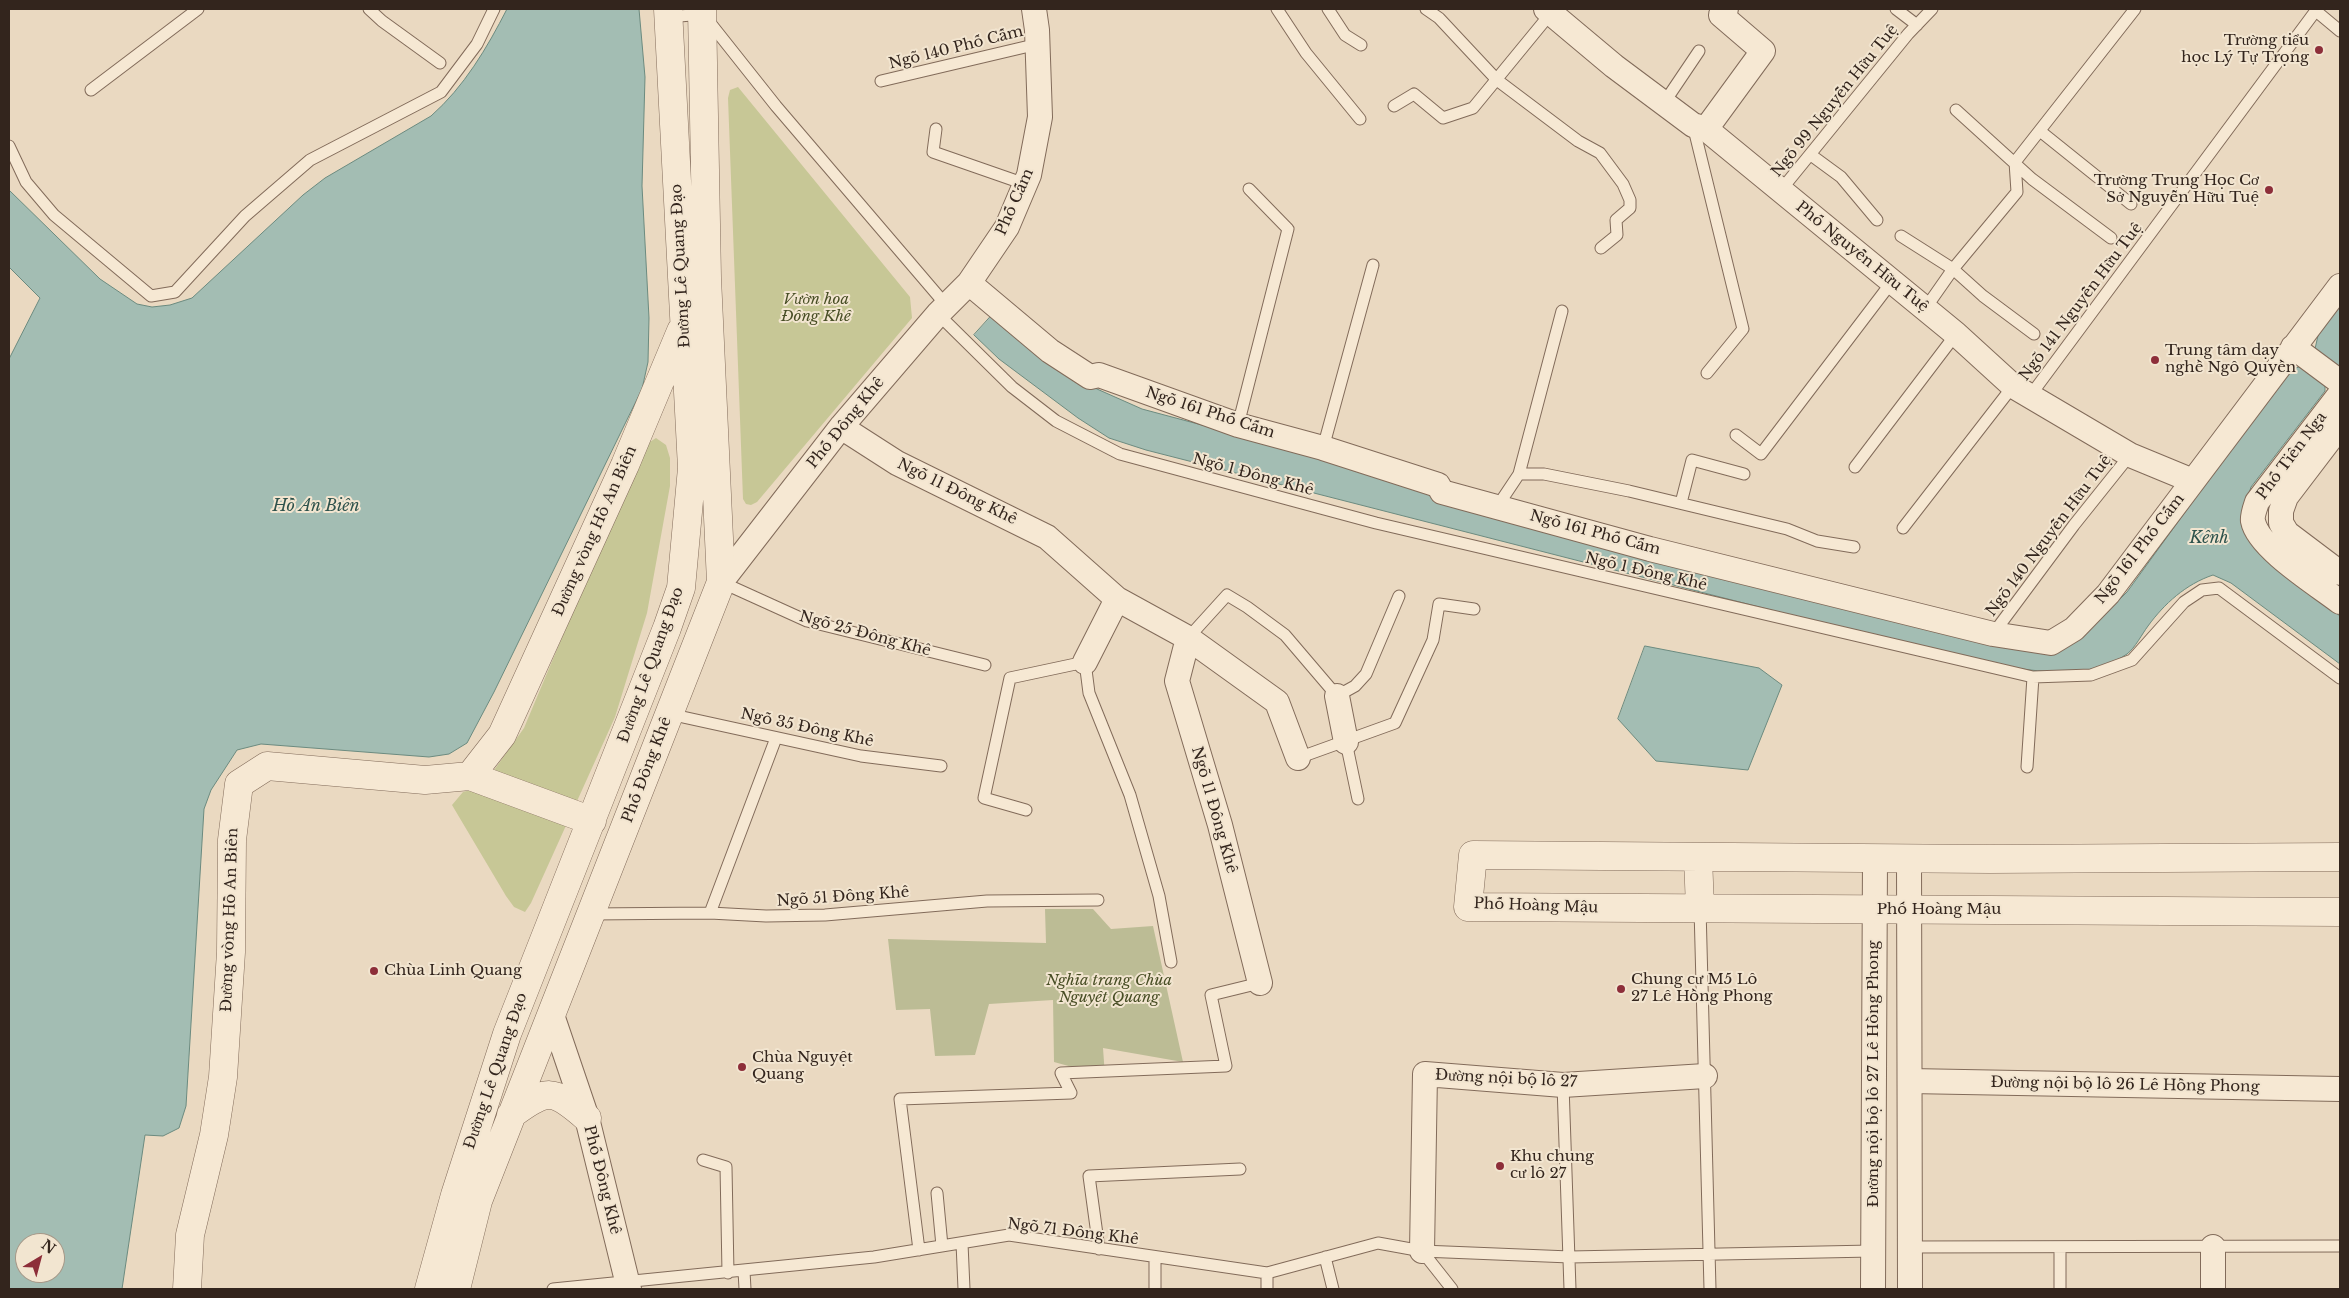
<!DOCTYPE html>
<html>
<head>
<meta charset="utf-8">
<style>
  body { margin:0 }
  #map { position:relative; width:2349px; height:1298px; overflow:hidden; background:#ead9c1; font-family:"Libre Baskerville",serif }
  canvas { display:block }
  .frame { position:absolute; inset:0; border:10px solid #33251d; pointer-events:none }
  .north { position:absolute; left:15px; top:1233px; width:50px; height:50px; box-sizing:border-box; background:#f2e5d0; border:1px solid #a69888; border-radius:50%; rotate:37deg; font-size:14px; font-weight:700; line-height:20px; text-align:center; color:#33251d }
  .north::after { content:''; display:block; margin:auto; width:18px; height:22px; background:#8d2e39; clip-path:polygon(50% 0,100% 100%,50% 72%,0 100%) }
</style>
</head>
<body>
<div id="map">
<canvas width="2349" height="1298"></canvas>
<div class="frame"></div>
<div class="north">N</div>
</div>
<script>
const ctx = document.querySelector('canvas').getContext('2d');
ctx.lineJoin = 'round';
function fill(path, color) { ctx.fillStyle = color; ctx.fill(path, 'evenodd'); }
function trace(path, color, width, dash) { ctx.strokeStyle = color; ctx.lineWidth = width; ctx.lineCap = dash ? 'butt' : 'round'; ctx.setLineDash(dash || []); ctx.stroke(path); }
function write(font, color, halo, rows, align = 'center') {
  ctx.font = font + ' "Libre Baskerville",serif'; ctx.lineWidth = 4; ctx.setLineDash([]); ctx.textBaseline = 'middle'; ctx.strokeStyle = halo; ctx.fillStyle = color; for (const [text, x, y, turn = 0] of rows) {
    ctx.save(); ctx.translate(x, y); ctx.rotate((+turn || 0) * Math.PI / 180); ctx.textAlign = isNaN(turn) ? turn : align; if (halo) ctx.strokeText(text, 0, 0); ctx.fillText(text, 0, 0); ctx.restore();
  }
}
fill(new Path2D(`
  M 738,87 L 910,297 L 912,318 L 757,502 L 751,505 L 746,504 L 743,499 L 728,98 L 730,90 Z
  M 656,438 L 666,445 L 670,458 L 670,486 L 647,613 L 615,717 L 531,903 L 525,912 L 514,907 L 506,896 L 452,805 L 463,792 L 482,787 L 524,728 L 642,447 Z`), '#c7c796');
fill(new Path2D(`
  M 1045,909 L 1093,909 L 1111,929 L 1153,926 L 1183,1062 L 1103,1048 L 1105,1076 L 1054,1062 L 1053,1000 L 989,1004 L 975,1055 L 935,1056 L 930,1009 L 896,1010 L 888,939 L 1046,943 Z`), '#bcbc95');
const water = new Path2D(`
  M 507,9 L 639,9 L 645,77 L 642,186 L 649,318 L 648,362 L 642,389 L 494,692 L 467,743 L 449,754 L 429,757 L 261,744 L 237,750 L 211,790 L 204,809 L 186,1106 L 179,1128 L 163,1136 L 145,1135 L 122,1289 L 9,1289 L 9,359 L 40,298 L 9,267 L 9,190 L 100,279 L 137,304 L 152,307 L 170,305 L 192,298 L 303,195 L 325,178 L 431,116 C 464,87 487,48 507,9 ZM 25,1243 L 55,1243 L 55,1273 L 25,1273 Z
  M 2340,303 L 2340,365 L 2336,367 L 2315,349 L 2319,331 Z
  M 993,314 L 1045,358 L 1097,389 L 1142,409 L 1524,511 L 2027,633 L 2085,634 L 2127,592 L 2287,372 C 2304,361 2312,371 2325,381 L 2325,391 L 2251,487 L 2241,517 L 2244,532 L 2275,567 L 2340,616 L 2340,664 L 2231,583 L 2213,575 C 2186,584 2164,604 2148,626 C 2142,634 2135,648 2127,654 C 2082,686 2016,667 1966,660 L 1146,450 L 1109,438 L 1078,418 L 999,359 L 974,335 Z
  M 1645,646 L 1759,668 L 1782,685 L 1748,770 L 1656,761 L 1618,719 Z`);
fill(water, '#a3bdb3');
trace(water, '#6b8a7f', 1);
const service = new Path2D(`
  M 369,9 L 382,21 L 440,63
  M 1277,9 L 1306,53 L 1360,119
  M 1328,9 L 1345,35 L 1361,45
  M 1426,9 L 1439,18 L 1497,80 L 1578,141 L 1600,153 L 1623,184 L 1630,200 L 1630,208 L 1616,220 L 1617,235 L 1601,248
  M 1896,9 L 1917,25
  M 2316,11 L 2340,31
  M 668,17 L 703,14 L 776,106 L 946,305
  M 881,81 L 1038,44
  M 91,90 L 198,9
  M 1664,103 L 1699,51
  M 1394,106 L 1414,94 L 1443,118 L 1473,108 L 1551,13
  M 1956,110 L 2032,179 L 2111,238
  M 1693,125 L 1743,329 L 1707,373
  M 936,129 L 933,152 L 1025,184
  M 2040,131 L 2131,204
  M 9,146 L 26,182 L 54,215 L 151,296 L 175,292 L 245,216 L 310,160 L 441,92 L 477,44 L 494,9
  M 1811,155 L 1841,177 L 1877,220
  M 1781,190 L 1908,34 L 1932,9
  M 1901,236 L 1953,269 L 1983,296 L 2034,334
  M 1925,309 L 1953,269 L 2017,192 L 2015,162 L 2135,9
  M 938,314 L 1012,387 L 1056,421 L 1120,454 L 1376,523 L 2033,677 L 2091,675 L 2132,660 L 2184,602 L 2202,590 L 2219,588 L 2340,678
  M 2030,396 L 2317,9
  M 1238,425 L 1288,229 L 1249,189
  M 1736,435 L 1761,454 L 1891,283
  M 1323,448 L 1373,265
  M 1855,467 L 1956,334
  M 1519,474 L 1562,311
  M 1681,503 L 1692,460 L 1744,474
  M 1508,508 L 1503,498 L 1519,474 L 1544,474 L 1629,491 L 1787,529 L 1817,541 L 1854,547
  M 1903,528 L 2013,386
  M 721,582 L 807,621 L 985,665
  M 1993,634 L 2074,525 L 2130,455
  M 1188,638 L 1227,595 L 1247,607 L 1285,635 L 1337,696 L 1355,686 L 1366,674 L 1399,596
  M 669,714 L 861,756 L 941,766
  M 1346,742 L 1358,799
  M 1298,758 L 1395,723 L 1433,640 L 1439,604 L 1474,609
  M 2027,767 L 2033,677
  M 1026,810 L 984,798 L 1010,678 L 1085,662 L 1089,693 L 1130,795 L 1159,896 L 1171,962
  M 1700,908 L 1710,1289
  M 710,913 L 776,738
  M 590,914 L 710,913 L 766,916 L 825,915 L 987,901 L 1098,900
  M 1563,1085 L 1570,1289
  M 703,1160 L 726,1167 L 728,1273
  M 937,1193 L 942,1246
  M 962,1243 L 964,1289
  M 1910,1247 L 2340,1246
  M 1099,1249 L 1089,1176 L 1240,1169
  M 919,1250 L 900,1099 L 1071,1093 L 1061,1073 L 1226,1066 L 1211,995 L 1260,983
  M 1422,1251 L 1452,1289
  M 1325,1257 L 1333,1289
  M 1155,1258 L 1155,1289
  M 744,1271 L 745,1289
  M 553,1289 L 874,1257 L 1009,1235 L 1267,1273 L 1378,1243 L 1422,1251 L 1570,1257 L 1872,1251
  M 1267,1289 L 1267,1273
  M 2060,1289 L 2060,1247`);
const minor = new Path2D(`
  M 1546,9 L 1614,66 L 1693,125 L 1706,129 L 1956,334 L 2013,386 L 2130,455 L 2193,481
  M 1706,129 L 1763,51 L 1721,15 L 1726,9
  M 969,283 L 1050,351 L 1090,377 L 1099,375 L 1238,425 L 1323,448 L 1438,485 L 1442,492 L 1650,549 L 1993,634 L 2051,643 L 2074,629 L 2108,594 L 2340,286
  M 2293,347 L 2340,382
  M 2340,394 L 2257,502 C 2255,508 2252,516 2253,521 C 2258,548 2318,585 2340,602
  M 2340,426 L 2286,497 L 2281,511 L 2281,523 L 2287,533 L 2340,573
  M 841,427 L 897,463 L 1047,537 L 1117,599 L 1188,638 L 1277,702 L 1298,758
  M 721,582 L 841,427 L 938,314 L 969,283 L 1007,227 L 1029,175 L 1040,117 L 1037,30 L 1034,9
  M 1188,638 L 1177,681 L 1220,825 L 1260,983
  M 1085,662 L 1117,599
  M 1337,696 L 1346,742
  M 1909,859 L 1910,1289
  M 552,1015 L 587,1118 L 629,1289
  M 1910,1081 L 2340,1089
  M 2213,1247 L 2213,1289
  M 1422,1251 L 1425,1074 L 1563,1085 L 1705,1076
  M 1873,1289 L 1875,858`);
const tertiary = new Path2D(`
  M 470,776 L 502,735 L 625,465 L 681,331
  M 1698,857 L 1700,908
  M 2340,857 L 1990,859 L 1473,855 L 1468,907 L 2340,912
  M 511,1115 C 547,1088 553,1088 587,1118
  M 187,1289 L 190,1235 L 214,1135 L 223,1077 L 231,952 L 232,840 L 239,784 L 267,766 L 425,780 L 470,776 L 592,821
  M 429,1289 L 455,1195 L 507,1034 L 667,628 L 681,588 L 692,468 L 668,9
  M 456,1289 L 478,1201 L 721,582 L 707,278 L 702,9`);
trace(service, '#826b5a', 13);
trace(minor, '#826b5a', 26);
trace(tertiary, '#826b5a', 29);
trace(service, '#f6e8d3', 11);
trace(minor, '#f6e8d3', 24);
trace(tertiary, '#f6e8d3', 28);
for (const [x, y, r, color] of [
  [2319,50,5,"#8d2e39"],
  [2269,190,5,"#8d2e39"],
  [2155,360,5,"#8d2e39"],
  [374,971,5,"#8d2e39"],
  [1621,989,5,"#8d2e39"],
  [742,1067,5,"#8d2e39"],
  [1500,1166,5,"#8d2e39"]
]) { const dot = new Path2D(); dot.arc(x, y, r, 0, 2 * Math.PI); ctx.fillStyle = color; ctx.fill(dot); trace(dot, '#f2e5d0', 2); }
write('15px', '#33251d', '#f2e5d0', [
  ["Trường tiểu",2309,41,"right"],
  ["học Lý Tự Trọng",2309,58,"right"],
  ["Trường Trung Học Cơ",2259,181,"right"],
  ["Sở Nguyễn Hữu Tuệ",2259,198,"right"],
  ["Trung tâm dạy",2165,351],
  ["nghề Ngô Quyền",2165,368],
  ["Chùa Linh Quang",384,971],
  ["Chung cư M5 Lô",1631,980],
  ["27 Lê Hồng Phong",1631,997],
  ["Chùa Nguyệt",752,1058],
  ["Quang",752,1075],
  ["Khu chung",1510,1157],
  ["cư lô 27",1510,1174]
], 'left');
write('15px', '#33251d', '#f2e5d0', [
  ["Ngõ 140 Phố Cấm",956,48,-14],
  ["Ngõ 99 Nguyễn Hữu Tuệ",1835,101,-51],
  ["Phố Cấm",1015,202,-66],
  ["Phố Nguyễn Hữu Tuệ",1862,257,39],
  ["Đường Lê Quang Đạo",681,266,-93],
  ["Ngõ 141 Nguyễn Hữu Tuệ",2081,302,-53],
  ["Ngõ 161 Phố Cấm",1210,413,18],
  ["Phố Đông Khê",846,423,-51],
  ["Phố Tiên Nga",2292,456,-53],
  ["Ngõ 1 Đông Khê",1253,475,15],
  ["Ngõ 11 Đông Khê",957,492,26],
  ["Đường vòng Hồ An Biên",595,531,-66],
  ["Ngõ 161 Phố Cấm",1595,533,15],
  ["Ngõ 140 Nguyễn Hữu Tuệ",2049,536,-53],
  ["Ngõ 161 Phố Cấm",2140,549,-52],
  ["Ngõ 1 Đông Khê",1646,572,13],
  ["Ngõ 25 Đông Khê",865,634,15],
  ["Đường Lê Quang Đạo",651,665,-70],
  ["Ngõ 35 Đông Khê",807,728,12],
  ["Phố Đông Khê",647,770,-69],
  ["Ngõ 11 Đông Khê",1214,810,74],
  ["Ngõ 51 Đông Khê",843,897,-4],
  ["Phố Hoàng Mậu",1536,906,2],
  ["Phố Hoàng Mậu",1939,910],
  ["Đường vòng Hồ An Biên",230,920,-88],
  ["Đường Lê Quang Đạo",496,1071,-71],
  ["Đường nội bộ lô 27 Lê Hồng Phong",1874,1074,-90],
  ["Đường nội bộ lô 27",1506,1079,3],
  ["Đường nội bộ lô 26 Lê Hồng Phong",2125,1085,1],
  ["Phố Đông Khê",602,1180,76],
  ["Ngõ 71 Đông Khê",1073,1232,7]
]);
write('italic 15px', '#484e25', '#f2e5d0', [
  ["Vườn hoa",816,300],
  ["Đông Khê",816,317],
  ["Nghĩa trang Chùa",1109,981],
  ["Nguyệt Quang",1109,998]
]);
write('italic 16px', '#2d524c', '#f2e5d0', [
  ["Hồ An Biên",316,506],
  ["Kênh",2209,538]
]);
</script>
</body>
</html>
